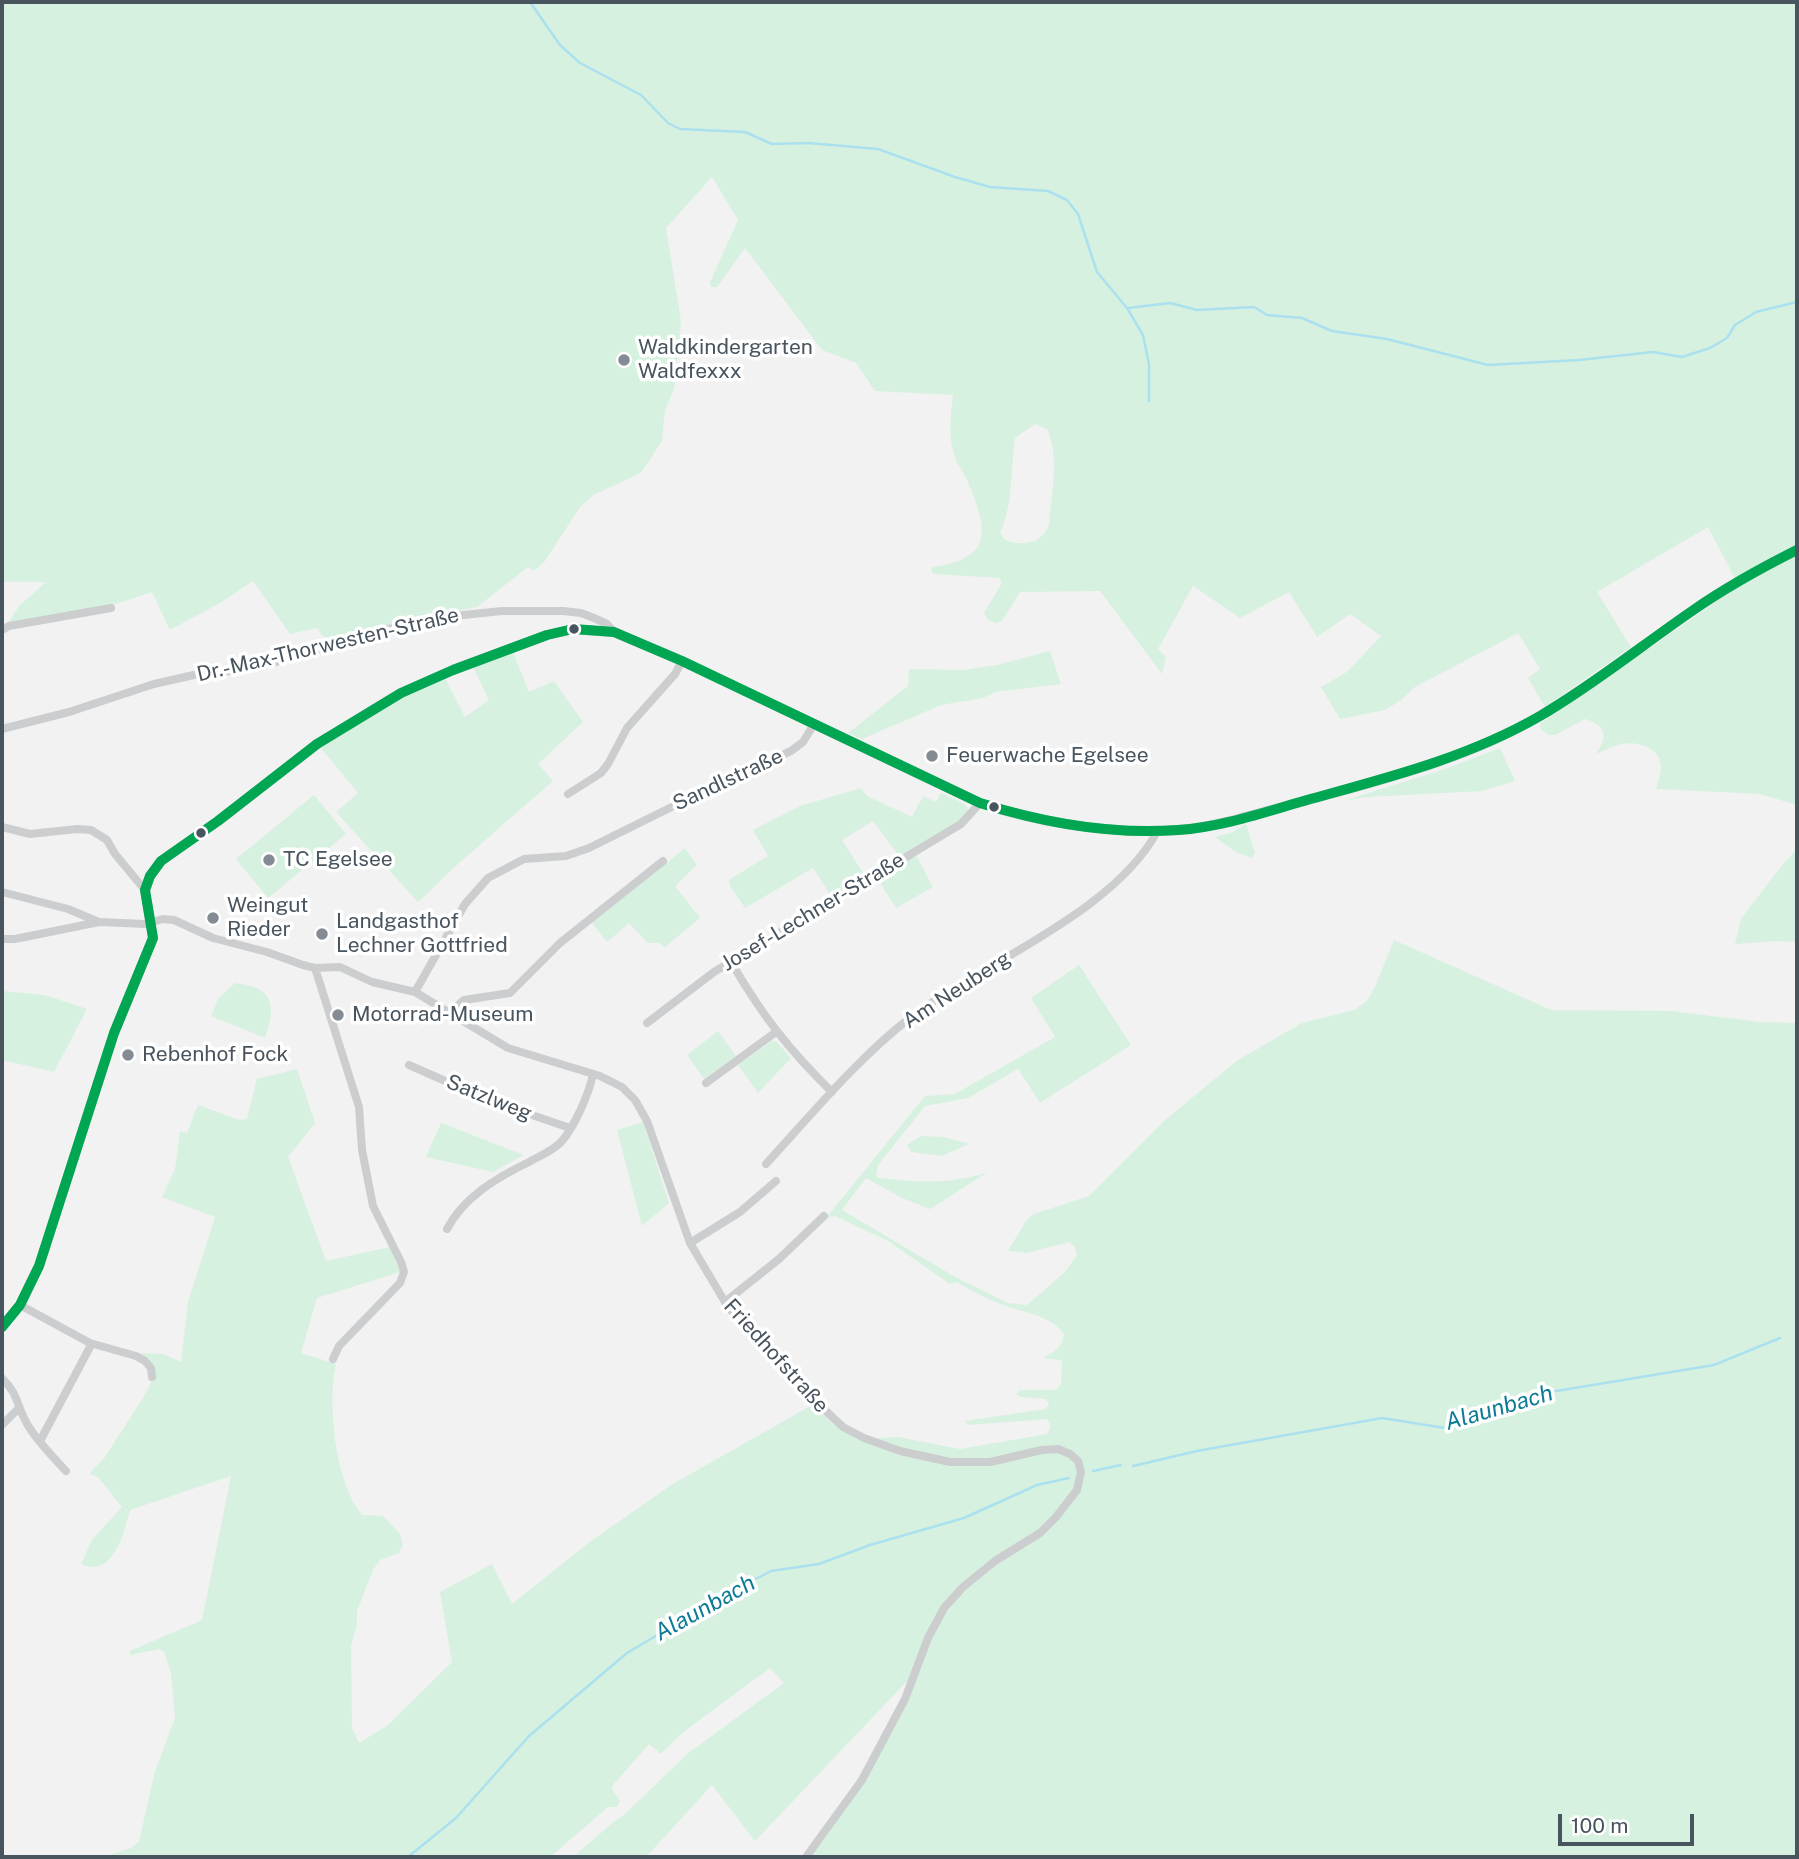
<!DOCTYPE html>
<html>
<head>
<meta charset="utf-8">
<style>
  body { margin:0 }
  #map { position:relative; width:1799px; height:1859px; overflow:hidden; background:#f2f2f2; font-family:"Public Sans",sans-serif }
  canvas { display:block }
  .frame { position:absolute; inset:0; border:4px solid #48545e; pointer-events:none }
  .scale { position:absolute; left:1558px; top:1814px; width:136px; height:32px; box-sizing:border-box; border:4px solid #48545e; border-top:0; padding-left:9px; font-size:21px; line-height:24px; white-space:nowrap; color:#48545e; -webkit-text-stroke:5px #fff; paint-order:stroke }
</style>
</head>
<body>
<div id="map">
<canvas width="1799" height="1859"></canvas>
<div class="frame"></div>
<div class="scale">100 m</div>
</div>
<script>
const ctx = document.querySelector('canvas').getContext('2d');
ctx.lineJoin = 'round';
function fill(path, color) { ctx.fillStyle = color; ctx.fill(path, 'evenodd'); }
function trace(path, color, width, dash) { ctx.strokeStyle = color; ctx.lineWidth = width; ctx.lineCap = dash ? 'butt' : 'round'; ctx.setLineDash(dash || []); ctx.stroke(path); }
function write(font, color, halo, rows, align = 'center') {
  ctx.font = font + ' "Public Sans",sans-serif'; ctx.lineWidth = 7; ctx.setLineDash([]); ctx.textBaseline = 'middle'; ctx.strokeStyle = halo; ctx.fillStyle = color; for (const [text, x, y, turn = 0] of rows) {
    ctx.save(); ctx.translate(x, y); ctx.rotate((+turn || 0) * Math.PI / 180); ctx.textAlign = isNaN(turn) ? turn : align; if (halo) ctx.strokeText(text, 0, 0); ctx.fillText(text, 0, 0); ctx.restore();
  }
}
fill(new Path2D(`
  M 2,2 L 1797,2 L 1797,805 L 1760,794 L 1656,789 C 1658,782 1661,774 1661,767 C 1661,748 1637,741 1622,744 C 1613,746 1604,751 1595,754 C 1609,738 1606,725 1585,719 L 1555,735 L 1548,735 L 1540,728 L 1541,723 L 1739,586 L 1708,527 L 1597,592 L 1631,647 L 1545,707 L 1528,678 L 1540,669 L 1518,633 L 1415,687 L 1400,701 L 1385,710 L 1340,719 L 1321,687 L 1347,672 L 1381,636 L 1350,614 L 1317,637 L 1289,592 L 1240,618 L 1193,586 L 1158,649 L 1166,657 L 1162,674 L 1100,591 L 1020,592 L 1002,621 L 995,623 L 987,619 L 984,613 L 1002,583 L 999,578 L 934,574 L 931,570 L 933,567 C 998,558 986,525 966,478 C 962,470 956,462 954,454 C 948,436 951,413 953,395 L 875,391 L 856,363 L 822,350 L 745,248 L 717,287 L 711,287 L 710,282 L 738,220 L 712,177 L 666,228 L 681,321 L 674,389 L 665,410 L 662,441 L 641,473 L 593,495 L 580,507 L 545,561 L 534,571 L 528,567 L 477,607 L 416,619 L 332,642 L 326,640 L 317,628 L 290,634 L 253,581 L 220,603 L 170,630 L 152,592 L 110,606 L 8,623 L 19,606 L 46,582 L 4,582 L 2,580 ZM 1035,424 L 1047,429 C 1060,457 1051,496 1049,525 L 1046,532 L 1036,541 C 1023,544 1006,546 1000,533 C 1014,502 1010,471 1015,438 Z
  M 1050,651 L 1061,684 L 995,692 L 983,698 L 941,705 L 862,739 L 848,733 L 908,686 L 909,669 L 963,670 L 997,665 Z
  M 513,652 L 529,692 L 554,681 L 583,722 L 538,764 L 553,781 L 458,864 L 418,902 L 336,812 L 358,793 L 320,747 L 403,696 L 445,678 L 465,717 L 489,700 L 473,667 Z
  M 1500,748 L 1515,781 L 1482,791 L 1366,797 L 1343,801 L 1442,770 Z
  M 861,788 L 867,796 L 912,817 L 923,796 L 936,802 L 941,793 L 965,804 L 969,811 L 959,821 L 899,856 L 873,821 L 842,840 L 865,876 L 831,896 L 813,868 L 745,908 L 730,886 L 729,880 L 768,856 L 753,830 L 800,806 Z
  M 314,795 L 346,834 L 268,898 L 236,859 Z
  M 1246,824 L 1255,853 L 1252,858 L 1236,852 L 1215,837 L 1233,832 Z
  M 685,848 L 697,865 L 675,886 L 700,918 L 665,947 L 659,943 L 648,943 L 629,923 L 607,942 L 592,923 Z
  M 1797,849 L 1797,942 L 1779,941 L 1735,944 L 1741,919 L 1782,865 Z
  M 916,855 L 933,887 L 896,908 L 876,877 Z
  M 1394,940 L 1551,1010 L 1671,1011 L 1760,1022 L 1797,1023 L 1797,1857 L 803,1857 C 844,1800 885,1744 910,1678 L 755,1841 L 712,1785 L 646,1857 L 573,1857 L 616,1820 L 623,1816 L 687,1754 L 784,1683 L 770,1668 L 682,1733 L 661,1754 L 649,1744 L 613,1785 L 612,1789 L 620,1801 L 617,1807 L 608,1807 L 550,1857 L 102,1857 L 131,1848 L 139,1842 L 155,1771 L 175,1718 L 171,1673 L 164,1652 L 159,1649 L 130,1655 L 130,1651 L 202,1620 L 231,1476 L 130,1510 C 124,1531 114,1579 81,1564 L 92,1540 L 122,1507 L 98,1477 L 89,1474 L 105,1457 L 146,1393 L 155,1374 L 137,1353 L 163,1354 L 181,1362 L 188,1302 L 215,1217 L 162,1197 L 175,1169 L 180,1131 L 187,1133 L 198,1105 L 240,1120 L 247,1119 L 257,1079 L 297,1069 L 315,1123 L 288,1157 L 326,1261 L 390,1247 L 400,1272 L 317,1298 L 301,1353 L 336,1364 C 327,1404 335,1483 362,1515 L 383,1516 L 400,1534 L 403,1545 L 399,1553 L 380,1560 L 373,1570 L 357,1611 L 357,1625 L 351,1645 L 352,1728 L 359,1743 L 388,1725 L 452,1662 L 440,1592 L 492,1564 L 512,1604 L 587,1544 L 671,1485 L 812,1405 L 840,1430 L 900,1456 L 903,1449 L 876,1438 L 898,1437 L 960,1449 L 1047,1434 L 1051,1426 L 1047,1419 L 968,1425 L 965,1421 L 1046,1409 L 1049,1404 L 1046,1399 L 1020,1397 L 1016,1394 L 1020,1390 L 1056,1390 L 1061,1384 L 1062,1362 L 1060,1360 L 1043,1358 C 1055,1352 1061,1348 1064,1335 C 1053,1316 1025,1313 1006,1306 C 989,1300 972,1291 956,1282 L 950,1284 L 888,1241 L 835,1216 L 826,1218 L 925,1096 L 955,1094 L 1055,1037 L 1031,998 L 1079,965 L 1131,1045 L 1040,1103 L 1018,1069 L 968,1098 L 925,1106 L 878,1165 L 876,1175 L 879,1178 C 919,1182 950,1185 988,1172 L 930,1209 L 902,1198 L 866,1178 L 842,1210 L 957,1278 L 1008,1303 L 1027,1305 L 1064,1273 L 1077,1255 L 1075,1247 L 1069,1242 L 1027,1253 L 1008,1251 L 1026,1221 L 1034,1214 L 1089,1196 L 1165,1120 L 1238,1060 L 1302,1023 L 1354,1010 L 1367,1001 L 1375,987 Z
  M 235,983 C 273,987 277,1004 265,1038 L 211,1016 L 218,999 Z
  M 2,991 L 45,995 L 87,1009 L 54,1072 L 2,1060 Z
  M 718,1031 L 736,1056 L 704,1079 L 687,1055 Z
  M 772,1041 L 777,1042 L 791,1058 L 758,1093 L 738,1065 Z
  M 643,1122 L 669,1203 L 642,1226 L 617,1130 Z
  M 441,1123 L 524,1155 L 493,1172 L 426,1157 Z
  M 921,1136 L 944,1137 L 969,1144 L 942,1156 L 911,1152 L 907,1145 Z`), '#d6f1e0');
trace(new Path2D(`
  M 530,2 L 560,45 L 580,63 L 641,95 L 668,123 L 680,129 L 745,132 L 772,144 L 808,143 L 878,149 L 955,177 L 990,187 L 1048,191 L 1067,200 L 1078,214 L 1097,272 L 1127,308 L 1143,335 L 1149,364 L 1149,401
  M 1128,308 L 1170,303 L 1197,310 L 1254,307 L 1267,315 L 1302,318 L 1332,331 L 1387,339 L 1488,365 L 1579,360 L 1653,352 L 1682,357 L 1710,348 L 1727,338 L 1735,325 L 1756,312 L 1797,302
  M 1133,1466 L 1197,1451 L 1382,1418 L 1445,1428 L 1532,1395 L 1714,1365 L 1780,1338
  M 1093,1471 L 1121,1465
  M 408,1857 L 456,1818 L 529,1736 L 627,1653 L 723,1596 L 771,1571 L 819,1564 L 870,1545 L 964,1518 L 1037,1485 L 1069,1478`), '#abe1ee', 2.5);
trace(new Path2D(`
  M 2,630 L 9,626 L 111,608
  M 2,729 L 69,712 L 154,684 L 207,672 L 235,671 L 273,663 L 384,630 L 444,617 L 502,611 L 563,611 L 581,613 L 594,618 L 607,624 L 614,632
  M 568,794 L 601,773 L 608,764 L 627,728 L 675,674 L 682,661
  M 2,827 L 30,834 L 77,829 L 91,830 L 107,840 L 115,854 L 145,890
  M 2,892 L 68,909 L 99,922 L 145,924 L 163,919 L 174,920 L 213,938 L 267,952 L 303,965 L 315,968 L 340,967 L 372,982 L 415,992 L 508,1048 L 600,1076 L 622,1087 L 635,1100 L 647,1121 L 690,1243 L 725,1302 L 742,1325 L 796,1383 L 843,1427 L 864,1438 L 900,1451 L 950,1462 L 990,1462 L 1042,1450 L 1058,1449 L 1070,1454 L 1078,1461 L 1081,1472 L 1077,1490 L 1056,1517 L 1040,1533 L 995,1561 L 963,1587 L 944,1608 L 928,1638 L 905,1699 L 862,1780 L 806,1857
  M 2,939 L 15,939 L 99,922
  M 731,962 C 762,1015 788,1049 832,1092
  M 315,968 L 359,1107 L 362,1150 L 373,1206 L 401,1262 L 404,1272 L 400,1283 L 339,1346 L 333,1359
  M 415,992 L 465,904 L 488,878 L 524,859 L 566,856 L 589,848 L 716,785 L 791,751 L 803,742 L 814,724
  M 452,1015 L 458,1005 L 464,1000 L 510,993 L 560,943 L 663,861
  M 647,1023 L 714,972 L 961,824 L 980,803
  M 409,1065 L 488,1100 L 570,1128
  M 706,1083 L 776,1032
  M 766,1164 C 812,1114 857,1059 911,1017 C 985,962 1115,912 1158,830
  M 447,1229 C 464,1197 496,1178 529,1162 C 539,1156 553,1151 561,1142 C 574,1128 589,1094 593,1074
  M 690,1243 L 740,1212 L 776,1181
  M 725,1302 L 779,1259 L 824,1216
  M 20,1305 L 90,1343 L 136,1356 L 145,1361 L 151,1368 L 152,1377
  M 2,1378 C 20,1396 16,1407 29,1427 C 39,1443 53,1457 66,1471
  M 2,1425 L 18,1409
  M 40,1441 L 90,1347 L 90,1343`), '#cbcdcf', 8);
trace(new Path2D(`
  M 2,1327 L 20,1305 L 39,1266 L 114,1033 L 153,938 L 145,890 L 150,876 L 161,861 L 218,821 L 317,744 L 401,693 L 453,670 L 547,635 L 573,629 L 614,632 L 682,661 L 980,803 C 1043,824 1113,834 1178,830 C 1218,827 1258,813 1297,803 C 1379,780 1466,760 1540,716 C 1593,685 1642,646 1692,611 C 1726,588 1761,568 1797,550`), '#cbced1', 10);
trace(new Path2D(`
  M 2,1327 L 20,1305 L 39,1266 L 114,1033 L 153,938 L 145,890 L 150,876 L 161,861 L 218,821 L 317,744 L 401,693 L 453,670 L 547,635 L 573,629 L 614,632 L 682,661 L 980,803 C 1044,823 1111,835 1178,830 C 1222,827 1265,812 1307,800 C 1386,778 1467,758 1540,716 C 1593,685 1641,646 1692,611 C 1725,588 1761,568 1797,550`), '#00a651', 10);
for (const [x, y, r, color] of [
  [624,360,7,"#848b92"],
  [574,629,6,"#48545e"],
  [932,756,7,"#848b92"],
  [994,807,6,"#48545e"],
  [201,833,6,"#48545e"],
  [269,860,7,"#848b92"],
  [213,918,7,"#848b92"],
  [322,934,7,"#848b92"],
  [338,1015,7,"#848b92"],
  [128,1055,7,"#848b92"]
]) { const dot = new Path2D(); dot.arc(x, y, r, 0, 2 * Math.PI); ctx.fillStyle = color; ctx.fill(dot); trace(dot, '#fff', 2.5); }
write('21px', '#48545e', '#fff', [
  ["Waldkindergarten",638,348],
  ["Waldfexxx",638,372],
  ["Feuerwache Egelsee",946,756],
  ["TC Egelsee",283,860],
  ["Weingut",227,906],
  ["Rieder",227,930],
  ["Landgasthof",336,922],
  ["Lechner Gottfried",336,946],
  ["Motorrad-Museum",352,1015],
  ["Rebenhof Fock",142,1055]
], 'left');
write('21px', '#48545e', '#fff', [
  ["Dr.-Max-Thorwesten-Straße",328,645,-13],
  ["Sandlstraße",728,780,-25],
  ["Josef-Lechner-Straße",813,912,-31],
  ["Am Neuberg",957,990,-33],
  ["Satzlweg",489,1098,22],
  ["Friedhofstraße",776,1356,48]
]);
write('italic 23px', '#0c7b96', '#fff', [
  ["Alaunbach",1499,1408,-16],
  ["Alaunbach",705,1608,-29]
]);
</script>
</body>
</html>
